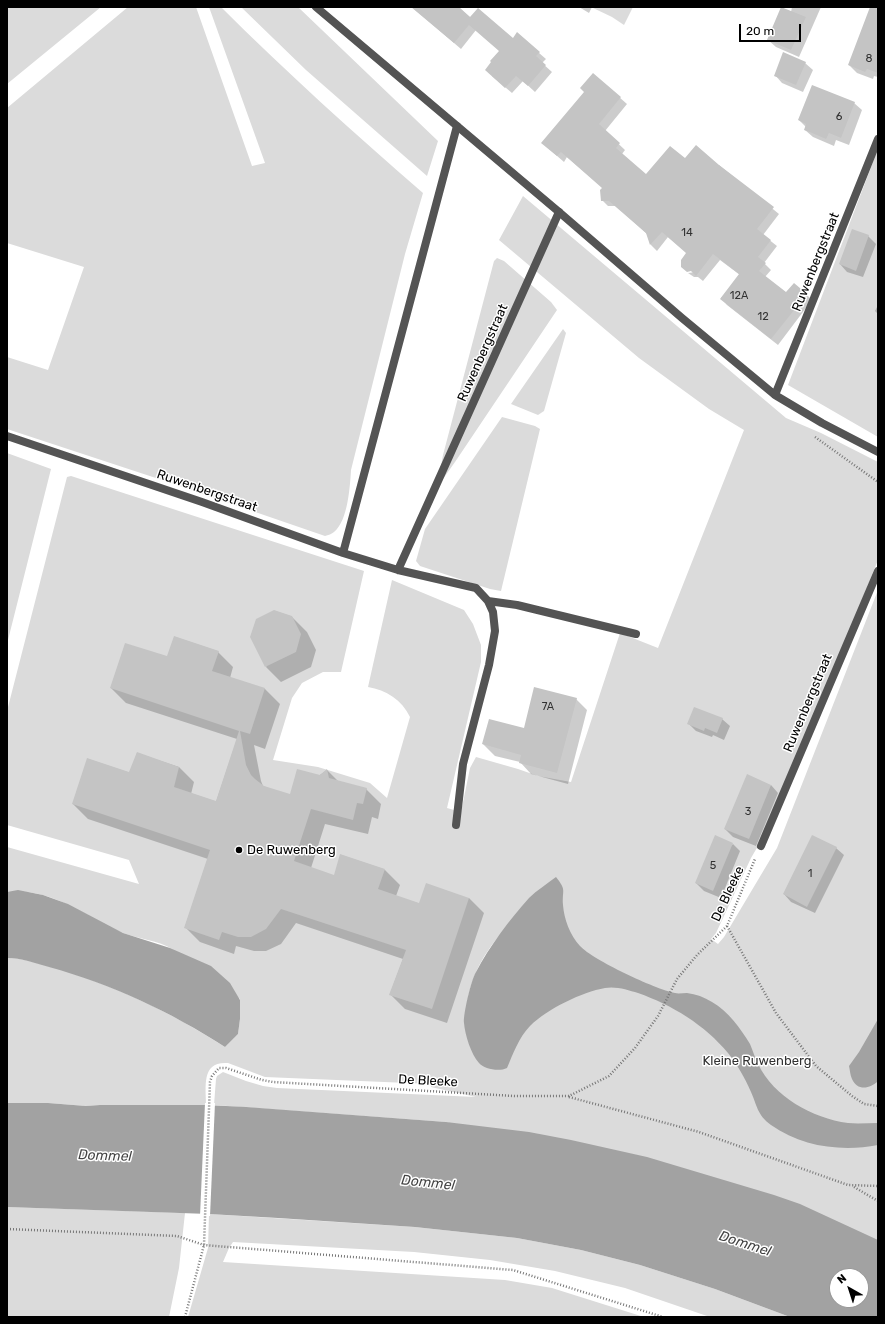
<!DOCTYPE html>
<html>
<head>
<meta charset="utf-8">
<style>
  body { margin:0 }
  #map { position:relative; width:885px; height:1324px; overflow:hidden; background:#fff; font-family:Rubik,sans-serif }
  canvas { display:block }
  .frame { position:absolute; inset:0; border:8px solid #000; pointer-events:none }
  .north { position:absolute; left:829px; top:1268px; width:40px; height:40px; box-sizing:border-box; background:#fff; border:1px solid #999; border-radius:50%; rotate:321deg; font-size:11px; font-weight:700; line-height:16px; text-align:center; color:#000 }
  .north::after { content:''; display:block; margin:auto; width:14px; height:18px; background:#000; clip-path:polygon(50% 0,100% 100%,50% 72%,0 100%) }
  .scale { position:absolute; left:739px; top:24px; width:62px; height:18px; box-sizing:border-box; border:2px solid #000; border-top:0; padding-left:5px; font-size:12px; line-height:14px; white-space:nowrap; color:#000; -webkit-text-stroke:3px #fff; paint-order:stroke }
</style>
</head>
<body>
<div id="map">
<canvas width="885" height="1324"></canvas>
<div class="frame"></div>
<div class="north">N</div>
<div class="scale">20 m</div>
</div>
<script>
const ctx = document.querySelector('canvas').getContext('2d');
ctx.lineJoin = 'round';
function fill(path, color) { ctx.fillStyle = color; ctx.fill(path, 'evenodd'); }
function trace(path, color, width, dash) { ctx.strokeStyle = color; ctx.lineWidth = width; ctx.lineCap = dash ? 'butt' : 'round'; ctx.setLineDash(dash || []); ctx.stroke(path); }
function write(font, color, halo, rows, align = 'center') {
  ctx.font = font + ' Rubik,sans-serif'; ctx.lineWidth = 3; ctx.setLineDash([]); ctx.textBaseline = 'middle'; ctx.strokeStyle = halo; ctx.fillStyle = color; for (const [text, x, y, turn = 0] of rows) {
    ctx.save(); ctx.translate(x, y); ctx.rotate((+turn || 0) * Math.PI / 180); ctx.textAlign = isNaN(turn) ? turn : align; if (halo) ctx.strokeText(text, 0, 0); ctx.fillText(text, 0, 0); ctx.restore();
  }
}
fill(new Path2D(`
  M 7,7 L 101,7 L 7,84 Z
  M 128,7 L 196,7 L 252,166 L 265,163 L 209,7 L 221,7 C 286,72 354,133 423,193 L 405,254 L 351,470 C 350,486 348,521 334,532 C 332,534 328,535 325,536 L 168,482 L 7,429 L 7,357 L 48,370 L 84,267 L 7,243 L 7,108 Z
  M 241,7 L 298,7 L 438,141 L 427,176 L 306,70 Z
  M 591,7 L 633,7 L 624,25 L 612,17 Z
  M 878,149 L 878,437 L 788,385 Z
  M 523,196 L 786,418 L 821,433 L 878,462 L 878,560 L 775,817 L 751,858 L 716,933 L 711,939 L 718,944 L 724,937 L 777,848 L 878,590 L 878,1248 L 446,1122 L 214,1105 L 216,1079 L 217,1076 L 223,1072 L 246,1081 L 263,1086 L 277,1088 L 476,1097 L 431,1087 L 432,1084 L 265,1077 L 228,1063 C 201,1061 206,1086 206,1105 L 100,1105 L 86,1106 L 48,1103 L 7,1103 L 7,958 C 22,958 37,963 51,967 C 113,984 172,1013 225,1047 L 238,1034 L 240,1019 L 240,999 C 217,983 195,964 172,949 C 160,941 136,938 123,933 C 85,916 51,887 7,892 L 7,847 L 139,884 L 129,860 L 7,825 L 7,711 L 67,477 L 71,476 L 364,571 L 341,672 L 323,672 L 302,683 L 292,698 L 273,760 L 318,767 L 370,783 L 387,798 L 410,717 C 402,700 386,690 368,687 L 392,580 L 464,610 L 473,624 L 481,645 L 481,662 L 447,808 L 461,812 L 470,768 L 476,757 L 518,769 L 538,776 L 571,782 L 620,633 L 658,648 L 744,430 L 709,409 L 639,358 L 499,240 ZM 499,936 L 467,1007 C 469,981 482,956 499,936 Z
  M 497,258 L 504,261 L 551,302 L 557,310 L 455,462 L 443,479 L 438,482 L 443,455 L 494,261 Z
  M 563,329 L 566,333 L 544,411 L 538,415 L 511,404 Z
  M 502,417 L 535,426 L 540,429 L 501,591 L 490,589 L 420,566 L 416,561 L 425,529 Z
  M 7,453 L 51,469 L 7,644 Z
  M 7,1207 L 185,1213 L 179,1268 L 169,1317 L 7,1317 Z
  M 209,1214 L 415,1227 L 517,1238 L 581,1250 L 640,1265 L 715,1289 L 790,1317 L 710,1317 L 625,1288 L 555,1271 L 490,1260 L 414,1252 L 233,1242 L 229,1248 L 223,1262 L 505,1280 L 552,1288 L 644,1317 L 188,1317 L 208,1248 Z`), '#dbdbdb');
fill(new Path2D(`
  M 556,877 C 567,891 562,889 563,905 C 564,919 570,935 580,946 C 593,960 655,989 675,993 C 678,994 683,993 687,993 C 696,994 704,997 712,1002 C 728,1011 741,1029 750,1044 C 753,1051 755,1058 758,1064 C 774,1097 812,1118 848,1123 C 858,1124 868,1123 878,1123 L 878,1145 C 842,1152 802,1147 771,1125 C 757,1115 757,1105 751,1092 C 745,1078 737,1064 728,1053 C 705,1025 672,1005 638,993 C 628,990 616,986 605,988 C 582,992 547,1009 530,1026 C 519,1037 513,1054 507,1068 C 499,1072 484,1069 479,1063 C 471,1054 465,1035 464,1023 C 463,1015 471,980 476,972 C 489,947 510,919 529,898 C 537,890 547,884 556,877 Z
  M 18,890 L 43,895 L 68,904 L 123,933 L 170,948 L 211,966 L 230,983 L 240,1000 L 240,1019 L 238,1034 L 225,1047 C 171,1012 111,984 49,967 C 35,963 21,958 7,958 L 7,892 Z
  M 878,1019 L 878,1081 C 870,1089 857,1091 852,1079 C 850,1075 850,1070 849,1066 L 859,1052 Z
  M 7,1103 L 48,1103 L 86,1106 L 100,1105 L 206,1105 L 246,1107 L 446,1122 L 529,1132 L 571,1140 L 647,1157 L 774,1195 L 800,1204 L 878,1240 L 878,1317 L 790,1317 L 715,1289 L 640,1265 L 581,1250 L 517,1238 L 415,1227 L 278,1218 L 209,1214 L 7,1207 ZM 837,1276 L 861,1276 L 861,1300 L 837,1300 Z`), '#a2a2a2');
fill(new Path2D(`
  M 205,1103 L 215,1103 L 210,1216 L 200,1216 Z`), '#fff');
fill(new Path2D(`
  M 412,7 L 458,7 L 471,18 L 513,39 L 517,34 L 546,59 L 542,63 L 552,72 L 535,92 L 523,81 L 512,93 L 492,76 L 500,51 L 476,30 L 461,49 Z
  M 579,7 L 592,7 L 589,13 Z
  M 792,7 L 821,7 L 799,57 L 776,47 L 768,40 L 791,12 Z
  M 871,7 L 878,7 L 878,77 L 874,76 L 873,79 L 857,73 L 849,65 Z
  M 805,63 L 813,70 L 803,92 L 782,83 L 775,75 Z
  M 593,74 L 627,104 L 605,131 L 625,150 L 622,154 L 646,175 L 685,160 L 719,165 L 779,214 L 763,235 L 777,246 L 764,263 L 771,270 L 765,277 L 787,294 L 806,294 L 812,300 L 778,345 L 727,305 L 721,298 L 740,275 L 720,260 L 703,281 L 698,277 L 694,277 L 688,273 L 696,272 L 687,253 L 668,237 L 657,251 L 651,245 L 647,234 L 616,206 L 608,206 L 602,200 L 603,188 L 567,157 L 564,162 L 549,149 L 586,93 Z
  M 854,103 L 862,110 L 849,145 L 836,140 L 834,146 L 813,137 L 805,130 L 806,127 L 799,120 Z
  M 868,236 L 876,244 L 863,277 L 847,272 L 840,264 Z
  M 878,305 L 878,314 L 875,311 Z
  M 292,617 L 307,632 L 316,650 L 311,667 L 281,682 L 266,667 Z
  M 218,652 L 233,667 L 230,678 L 265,689 L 280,704 L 265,749 L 254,745 L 261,781 L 263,786 L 290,796 L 327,770 L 339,782 L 366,789 L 381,804 L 378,819 L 372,817 L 368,834 L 325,824 L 311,868 L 334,876 L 385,870 L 400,885 L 396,896 L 420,904 L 469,898 L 484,913 L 447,1023 L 405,1009 L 390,994 L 403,959 L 296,923 L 281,944 L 266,951 L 254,951 L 236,946 L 234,954 L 200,942 L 185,927 L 208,859 L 88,819 L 73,804 L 130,774 L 137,753 L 179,767 L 194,782 L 191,794 L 216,802 L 237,739 L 126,703 L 111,688 L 168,658 Z
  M 576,699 L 587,710 L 568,784 L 531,774 L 520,762 L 495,756 L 483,744 L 525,729 Z
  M 722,719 L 730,726 L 724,740 L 713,735 L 712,737 L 696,731 L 689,724 Z
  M 771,785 L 778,793 L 756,846 L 733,837 L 725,829 Z
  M 733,844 L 740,851 L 721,898 L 704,891 L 696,883 Z
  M 836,848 L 844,855 L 815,913 L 791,902 L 784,894 Z`), '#0003');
fill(new Path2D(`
  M 411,7 L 459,7 L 470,17 L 478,8 L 513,38 L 517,32 L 540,52 L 536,56 L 546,65 L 528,86 L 516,76 L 505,88 L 485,70 L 491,62 L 490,61 L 499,51 L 469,25 L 454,43 Z
  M 781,7 L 806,17 L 791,50 L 767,40 Z
  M 870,7 L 878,7 L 878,73 L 867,69 L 865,72 L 848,65 Z
  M 783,52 L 806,62 L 796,85 L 774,76 Z
  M 593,73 L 621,97 L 599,124 L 620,143 L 616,148 L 646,174 L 670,146 L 685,158 L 696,145 L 719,165 L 774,207 L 757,229 L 771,240 L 758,257 L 766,263 L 759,271 L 786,292 L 794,283 L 807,294 L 771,339 L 720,299 L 739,274 L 713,254 L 696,276 L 691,271 L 687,272 L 681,267 L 681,260 L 686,253 L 662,232 L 650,245 L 646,233 L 609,201 L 601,201 L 600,190 L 602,188 L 561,152 L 557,156 L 541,143 L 584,92 L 580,88 Z
  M 812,85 L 855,102 L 841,138 L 829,133 L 826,139 L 812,133 L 804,130 L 806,124 L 798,120 Z
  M 852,229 L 869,235 L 856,271 L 839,264 Z
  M 274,610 L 292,616 L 301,634 L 296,652 L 265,667 L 250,637 L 256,619 Z
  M 174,636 L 219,651 L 212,671 L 265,688 L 250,734 L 240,731 L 246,765 L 251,775 L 255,779 L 264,786 L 290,794 L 297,769 L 320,775 L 327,769 L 329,778 L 367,788 L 363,804 L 357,803 L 353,820 L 311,809 L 294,861 L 334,875 L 340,854 L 385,869 L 378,889 L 419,903 L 426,883 L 469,898 L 432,1009 L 389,995 L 406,950 L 281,909 L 266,929 L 251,937 L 238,937 L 222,932 L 219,940 L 184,928 L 210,850 L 72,804 L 87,758 L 129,772 L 137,752 L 179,767 L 174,787 L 216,801 L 239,731 L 110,688 L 125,643 L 167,656 Z
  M 534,687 L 577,698 L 557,773 L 519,763 L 521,755 L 482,744 L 489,719 L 524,728 Z
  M 694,707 L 723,718 L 717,733 L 705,728 L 704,731 L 687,724 Z
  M 747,774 L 771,785 L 749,839 L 724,829 Z
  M 715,835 L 733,843 L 713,891 L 695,883 Z
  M 812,835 L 837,847 L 807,907 L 783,894 Z`), '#c4c4c4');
trace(new Path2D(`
  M 815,437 L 878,482
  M 727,926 L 776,1013 L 816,1066 L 852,1096 L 864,1104 L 878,1106
  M 569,1097 L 699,1132 L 848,1185 L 878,1186
  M 854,1187 L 878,1201
  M 7,1229 L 177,1236 L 204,1245 L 513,1270 L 663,1317
  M 185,1317 L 204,1245 L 210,1082 L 212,1076 L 219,1068 L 226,1068 L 262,1080 L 273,1082 L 514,1096 L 569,1096 L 609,1076 L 635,1048 L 658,1016 L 677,979 L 697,955 L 727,926 L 755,859`), '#767676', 2.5, [1, 2]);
trace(new Path2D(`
  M 7,436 L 202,502 L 343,553 L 398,570 L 476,588 L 488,601 L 493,612 L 495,631 L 489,665 L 463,764 L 456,825
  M 343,553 L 457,126
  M 398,570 L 559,212
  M 488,601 L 517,605 L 636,634`), '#545454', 8);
trace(new Path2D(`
  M 316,7 L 559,212 L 682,318 L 775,395 L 822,423 L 878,452
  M 775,395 L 878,139
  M 761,846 L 878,571`), '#545454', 8);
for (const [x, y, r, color] of [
  [239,850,4,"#000"]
]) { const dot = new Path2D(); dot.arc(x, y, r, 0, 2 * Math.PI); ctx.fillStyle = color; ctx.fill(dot); trace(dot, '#fff', 1.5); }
write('11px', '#313131', null, [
  ["8",869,59],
  ["6",839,117],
  ["14",687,233],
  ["12A",739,296],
  ["12",763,317],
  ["7A",548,707],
  ["3",748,812],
  ["5",713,866],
  ["1",810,874]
]);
write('13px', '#000', '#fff', [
  ["Ruwenbergstraat",816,262,-68],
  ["Ruwenbergstraat",483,353,-66],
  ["Ruwenbergstraat",207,491,19],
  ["Ruwenbergstraat",808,703,-67],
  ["De Bleeke",728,894,-65],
  ["De Bleeke",428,1081,3]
]);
write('13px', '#000', '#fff', [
  ["De Ruwenberg",247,850]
], 'left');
write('13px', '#323232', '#fff', [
  ["Kleine Ruwenberg",757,1061]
]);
write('italic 14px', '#434343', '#fff', [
  ["Dommel",105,1156,2],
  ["Dommel",428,1183,6],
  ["Dommel",745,1244,18]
]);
</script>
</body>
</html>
